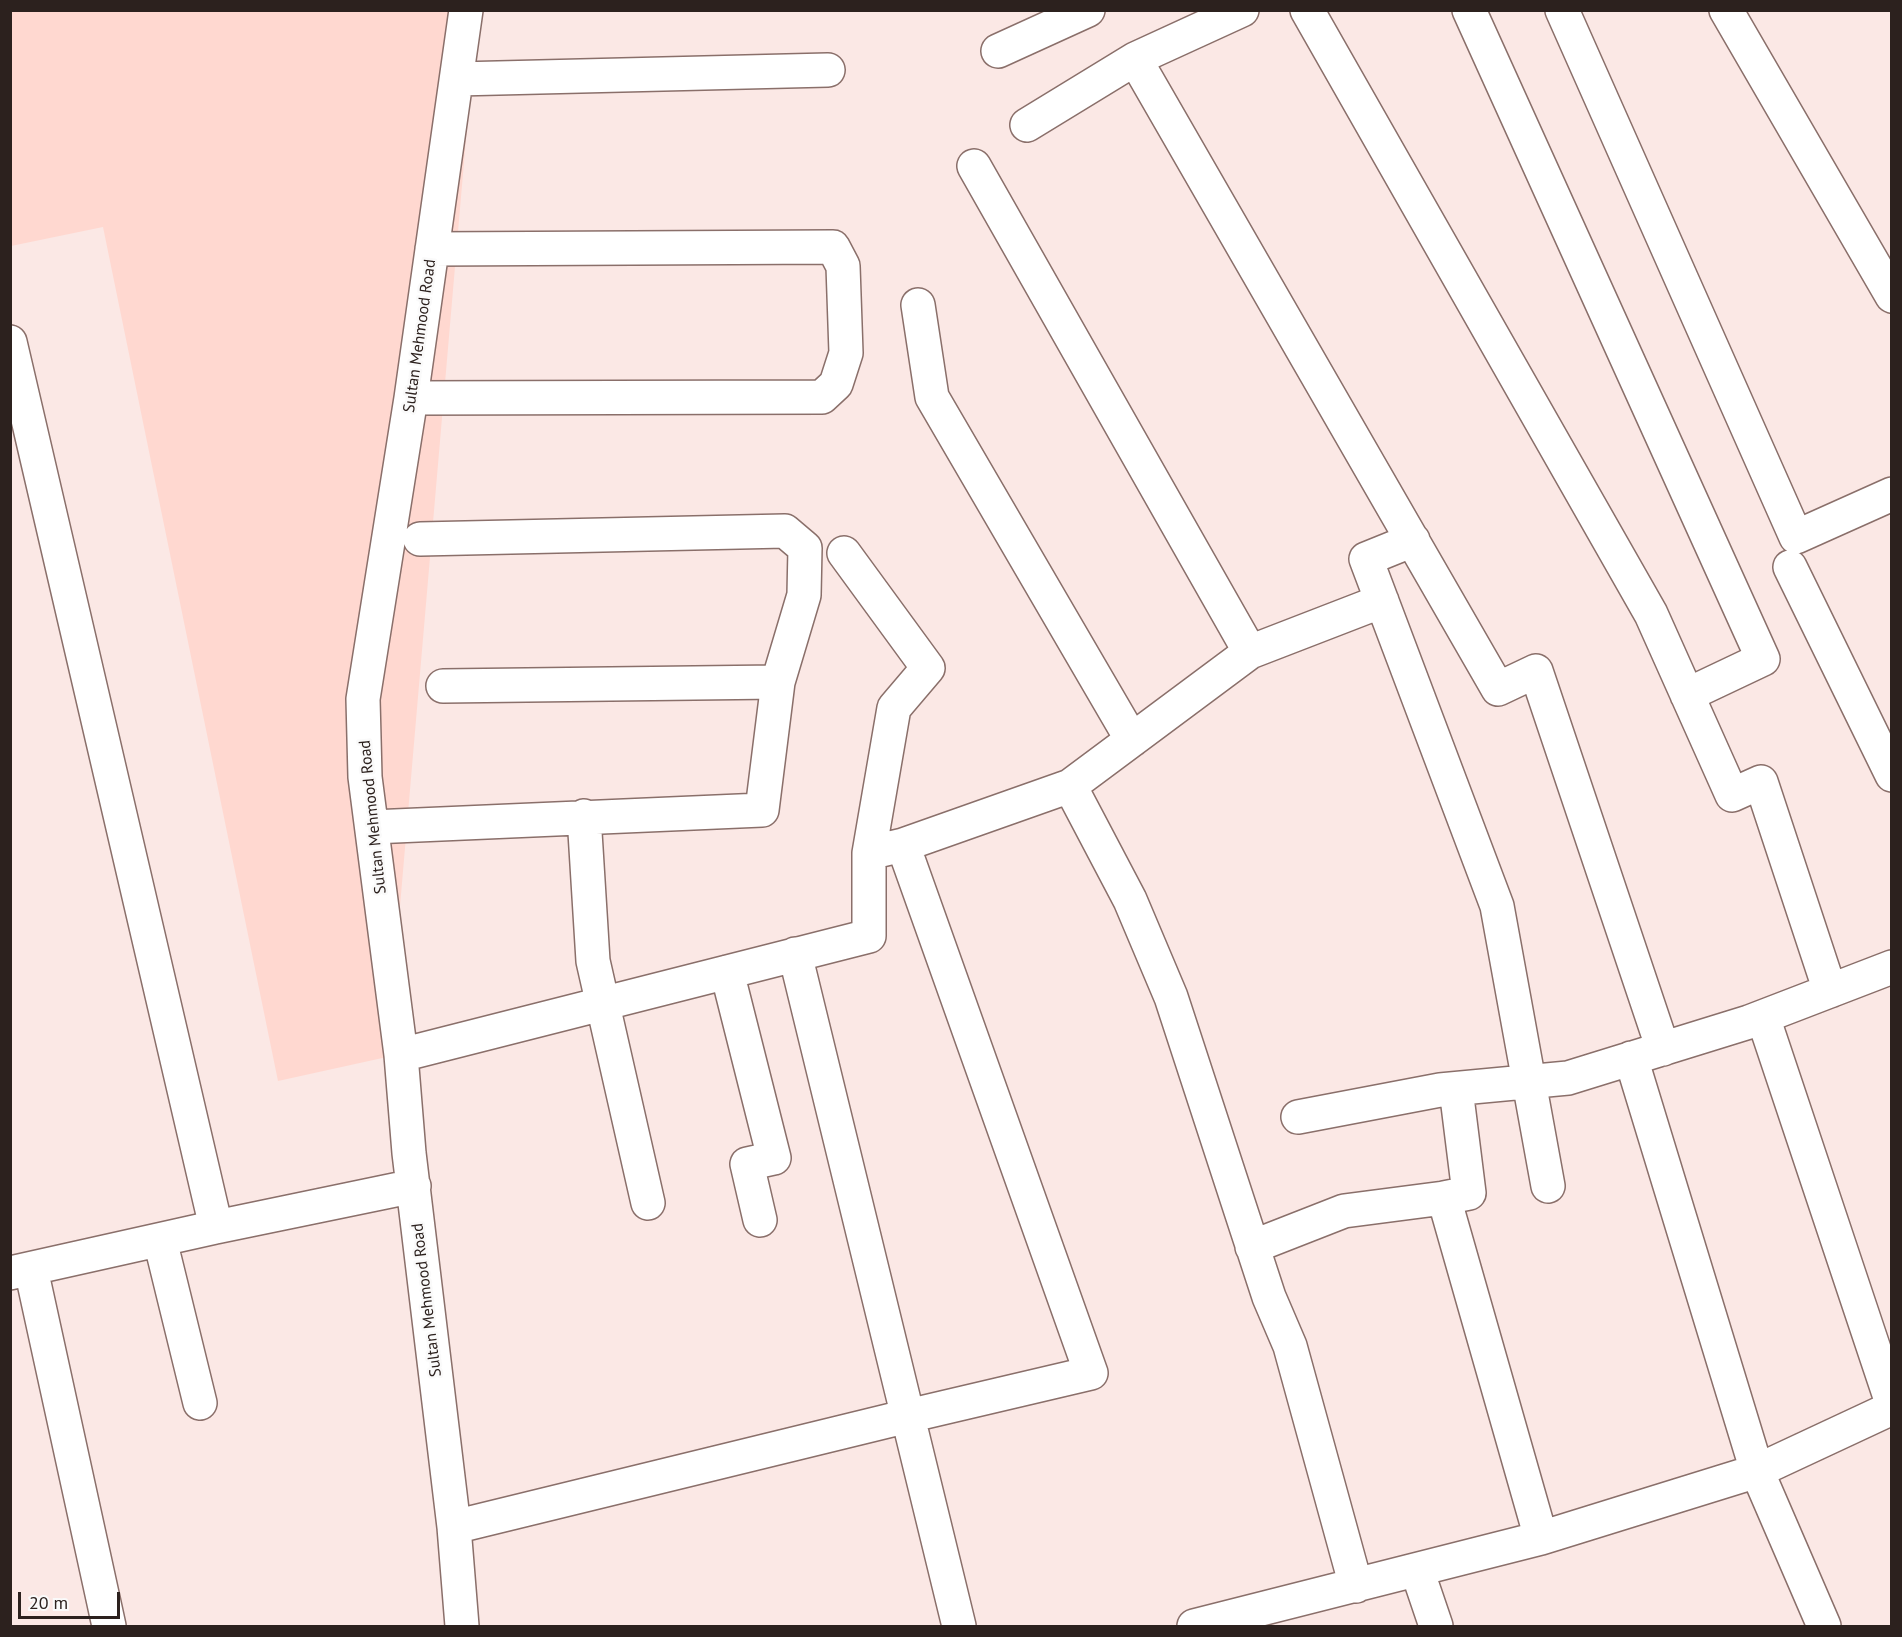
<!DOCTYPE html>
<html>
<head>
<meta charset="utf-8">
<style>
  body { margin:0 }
  #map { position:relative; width:1902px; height:1637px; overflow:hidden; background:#fbe8e5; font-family:"PT Sans",sans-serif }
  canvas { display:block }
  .frame { position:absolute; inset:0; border:12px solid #2c211e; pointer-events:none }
  .scale { position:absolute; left:18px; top:1592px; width:102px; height:27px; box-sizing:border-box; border:3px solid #2c211e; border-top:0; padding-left:8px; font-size:18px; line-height:21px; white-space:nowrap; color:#2c211e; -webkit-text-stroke:4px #fafafa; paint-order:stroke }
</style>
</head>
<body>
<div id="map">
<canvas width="1902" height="1637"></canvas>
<div class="frame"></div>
<div class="scale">20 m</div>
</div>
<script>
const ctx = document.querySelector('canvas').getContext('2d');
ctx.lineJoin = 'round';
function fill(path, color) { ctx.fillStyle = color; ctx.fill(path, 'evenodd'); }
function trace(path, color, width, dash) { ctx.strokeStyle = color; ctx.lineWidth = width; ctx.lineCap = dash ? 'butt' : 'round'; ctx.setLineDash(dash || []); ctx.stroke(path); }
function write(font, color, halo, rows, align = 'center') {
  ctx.font = font + ' "PT Sans",sans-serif'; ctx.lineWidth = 5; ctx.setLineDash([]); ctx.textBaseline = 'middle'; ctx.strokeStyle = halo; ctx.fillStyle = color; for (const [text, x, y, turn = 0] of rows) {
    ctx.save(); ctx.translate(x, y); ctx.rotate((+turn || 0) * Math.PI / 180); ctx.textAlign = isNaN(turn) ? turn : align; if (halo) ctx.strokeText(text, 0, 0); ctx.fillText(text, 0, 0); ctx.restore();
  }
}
fill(new Path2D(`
  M 10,11 L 477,11 L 387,1057 L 278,1081 L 103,227 L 11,246 Z`), '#ffd8d0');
const minor = new Path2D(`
  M 1307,10 L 1651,614 L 1732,795 L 1761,782 L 1830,991
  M 1469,10 L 1763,659 L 1687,695
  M 1562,10 L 1796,537 L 1892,494
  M 1726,10 L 1892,296
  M 998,51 L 1088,10
  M 1135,59 L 1498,689 L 1536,671 L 1663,1049
  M 457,79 L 828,70
  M 1027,125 L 1135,59 L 1242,10
  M 974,166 L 1250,652
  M 918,305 L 932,397 L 1132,740
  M 10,342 L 216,1227
  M 411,398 L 822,397 L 836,384 L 846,353 L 843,266 L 833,247 L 432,249
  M 1413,540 L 1366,559 L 1497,906 L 1548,1186
  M 844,553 L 928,668 L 894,708 L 869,853
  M 1790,567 L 1892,775
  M 443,686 L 778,682
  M 1070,786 L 1250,652 L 1382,601
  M 584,816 L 593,961 L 648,1203
  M 372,827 L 762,810 L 778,682 L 804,595 L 805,548 L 785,531 L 420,539
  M 795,954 L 959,1626
  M 727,972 L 774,1158 L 747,1164 L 760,1220
  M 1763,1017 L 1892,1403
  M 401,1055 L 869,936 L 869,853 L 903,845 L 1070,786 L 1130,900 L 1171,997 L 1269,1297 L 1290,1346 L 1356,1586
  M 1631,1058 L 1757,1471 L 1824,1626
  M 1456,1089 L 1469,1193 L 1444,1198 L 1541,1538
  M 1298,1117 L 1440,1090 L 1568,1078 L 1749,1022 L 1892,967
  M 160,1240 L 200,1403
  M 1252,1247 L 1344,1211 L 1444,1198
  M 31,1269 L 109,1626
  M 10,1273 L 216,1227 L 414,1186
  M 454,1527 L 908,1416 L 1091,1373 L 903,845
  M 1417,1570 L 1436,1626
  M 462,1626 L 454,1527 L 409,1153 L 401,1055 L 365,777 L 363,699 L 411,398 L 466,10
  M 1194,1626 L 1541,1538 L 1757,1471 L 1892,1408`);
trace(minor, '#8a6f6a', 36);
trace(minor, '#fff', 33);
write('16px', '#2c211e', '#fafafa', [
  ["Sultan Mehmood Road",420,336,-82],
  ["Sultan Mehmood Road",373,817,-96],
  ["Sultan Mehmood Road",427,1300,-97]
]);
</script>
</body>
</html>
